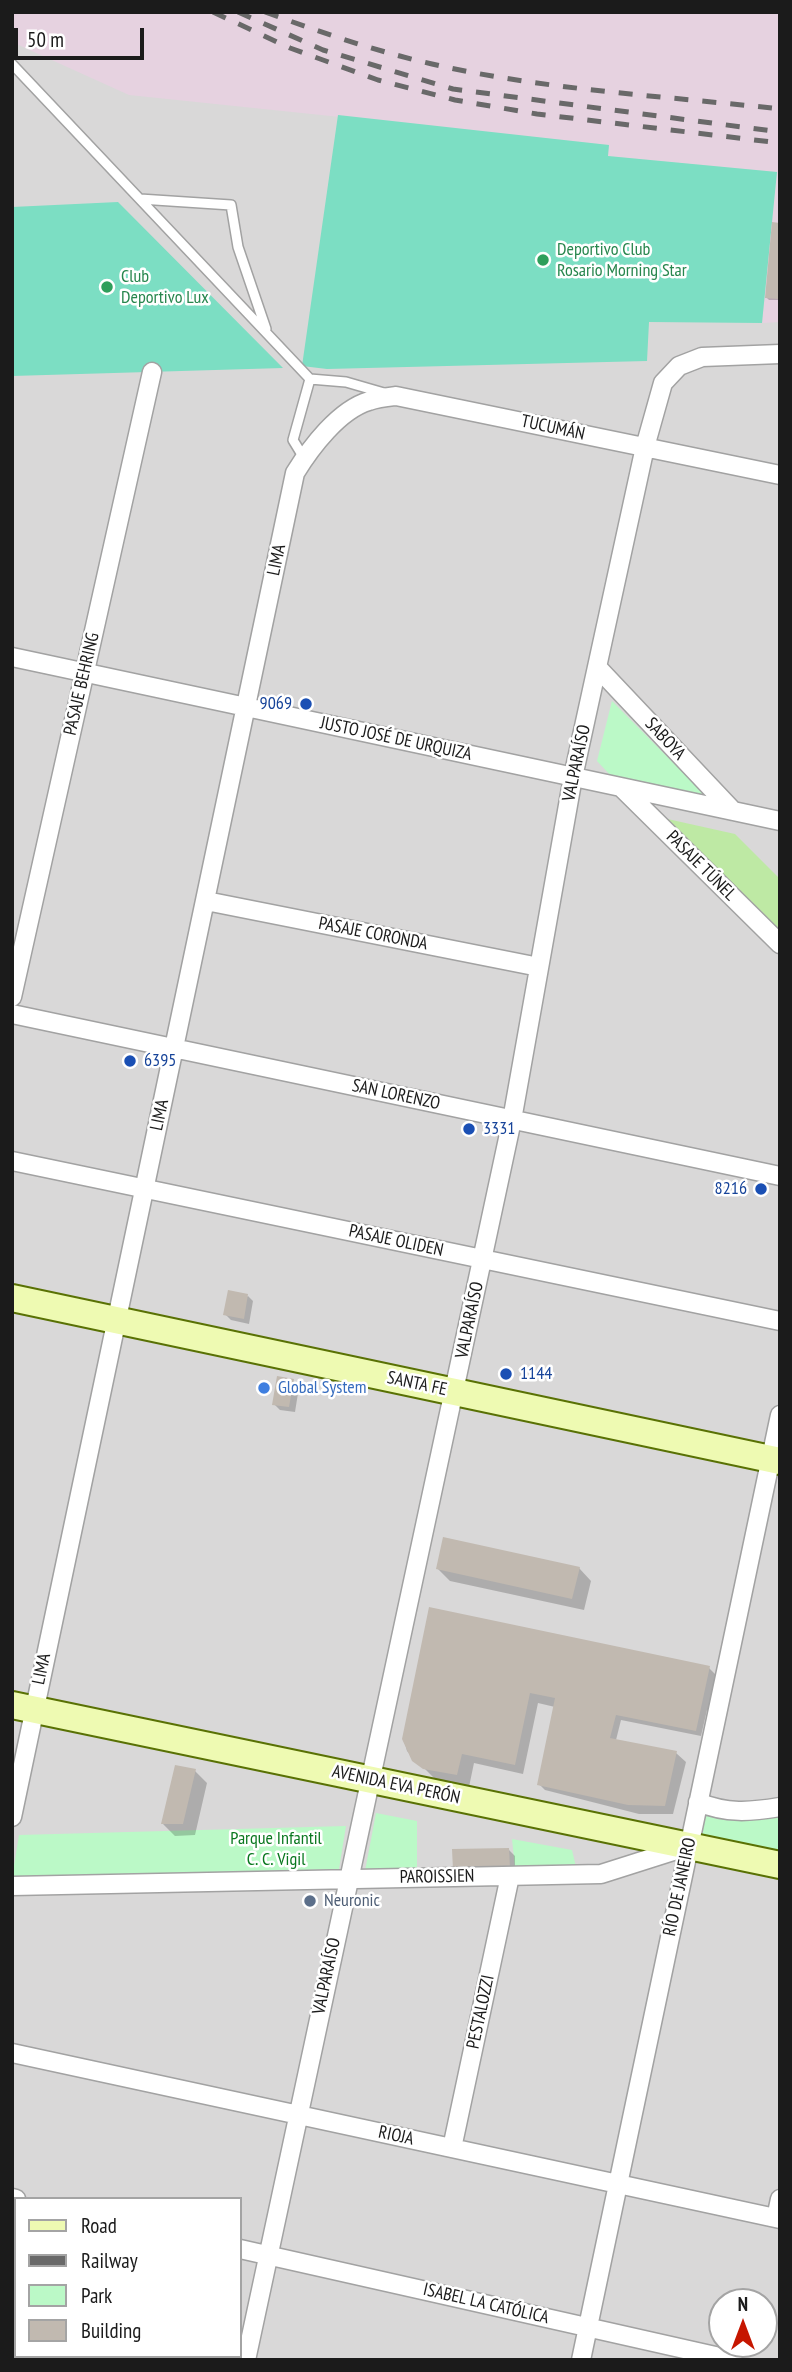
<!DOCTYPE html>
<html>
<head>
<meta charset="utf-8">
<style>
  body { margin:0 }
  #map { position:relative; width:792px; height:2372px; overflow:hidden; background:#edeae0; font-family:"PT Sans Narrow",sans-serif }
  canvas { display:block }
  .frame { position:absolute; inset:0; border:14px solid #1b1b1b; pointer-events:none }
  .legend { position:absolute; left:14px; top:2197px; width:228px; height:161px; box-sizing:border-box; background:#fff; border:2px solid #a4a4a4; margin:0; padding:9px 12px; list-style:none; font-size:21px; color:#1b1b1b }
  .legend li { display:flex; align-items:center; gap:14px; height:35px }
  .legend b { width:35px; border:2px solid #a4a4a4 }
  .north { position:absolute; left:708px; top:2288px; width:70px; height:70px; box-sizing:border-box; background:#fff; border:2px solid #a4a4a4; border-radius:50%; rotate:0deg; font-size:19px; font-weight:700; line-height:28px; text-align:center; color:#1b1b1b }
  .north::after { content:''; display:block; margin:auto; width:24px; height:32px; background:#c61600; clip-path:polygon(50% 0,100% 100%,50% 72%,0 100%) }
  .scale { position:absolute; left:14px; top:28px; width:130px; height:32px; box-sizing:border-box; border:4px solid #1b1b1b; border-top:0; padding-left:9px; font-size:21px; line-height:24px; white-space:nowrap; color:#1b1b1b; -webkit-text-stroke:5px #fff; paint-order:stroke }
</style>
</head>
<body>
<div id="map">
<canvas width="792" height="2372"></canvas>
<div class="frame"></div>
<ul class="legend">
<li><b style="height:9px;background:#eefab2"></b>Road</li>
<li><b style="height:9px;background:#696969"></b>Railway</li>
<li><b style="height:19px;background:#bbf9c7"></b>Park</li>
<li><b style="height:19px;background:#c1b9b0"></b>Building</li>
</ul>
<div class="north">N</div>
<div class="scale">50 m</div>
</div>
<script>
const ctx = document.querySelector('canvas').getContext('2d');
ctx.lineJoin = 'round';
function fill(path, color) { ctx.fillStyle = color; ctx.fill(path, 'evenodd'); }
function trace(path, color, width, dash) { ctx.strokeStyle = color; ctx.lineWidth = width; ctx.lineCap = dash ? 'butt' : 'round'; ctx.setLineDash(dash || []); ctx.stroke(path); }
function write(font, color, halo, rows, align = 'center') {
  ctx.font = font + ' "PT Sans Narrow",sans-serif'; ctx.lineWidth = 5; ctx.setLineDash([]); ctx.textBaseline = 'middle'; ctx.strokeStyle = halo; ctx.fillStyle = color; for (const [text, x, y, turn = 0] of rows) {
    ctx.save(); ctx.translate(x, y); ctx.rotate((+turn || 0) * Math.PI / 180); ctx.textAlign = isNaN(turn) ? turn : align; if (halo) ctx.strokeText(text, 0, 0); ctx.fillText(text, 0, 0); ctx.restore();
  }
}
fill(new Path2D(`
  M 12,12 L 780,12 L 780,2360 L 12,2360 ZM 16,2199 L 240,2199 L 240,2356 L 16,2356 ZM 722,2302 L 764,2302 L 764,2344 L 722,2344 Z`), '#d9d8d8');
fill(new Path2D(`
  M 12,12 L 780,12 L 780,322 L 762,323 L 776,172 L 607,156 L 609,145 L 129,95 L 12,42 Z`), '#e6d2e0');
fill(new Path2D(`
  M 663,818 L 735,834 L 780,879 L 780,932 Z`), '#bee9a4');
fill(new Path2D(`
  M 612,701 L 709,799 L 611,776 L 597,761 Z
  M 703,1810 L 780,1810 L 780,1856 L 699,1841 Z
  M 376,1813 L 417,1821 L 417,1870 L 365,1871 Z
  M 346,1826 L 339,1869 L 12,1878 L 19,1835 Z
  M 512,1839 L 572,1850 L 576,1867 L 515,1868 Z`), '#bbf9c7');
fill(new Path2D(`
  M 338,115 L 609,145 L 608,156 L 777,172 L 762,323 L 649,322 L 647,361 L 327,369 L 302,366 Z
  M 118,202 L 283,368 L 12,376 L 12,207 Z`), '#7cdec3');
fill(new Path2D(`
  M 780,225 L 780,300 L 769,300 L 767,298 Z
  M 248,1296 L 253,1301 L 249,1324 L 231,1320 L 225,1314 Z
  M 293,1381 L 299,1387 L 295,1412 L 280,1410 L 274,1404 Z
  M 579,1568 L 591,1581 L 584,1610 L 450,1581 L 438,1569 Z
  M 430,1609 L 709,1668 L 718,1677 L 711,1711 L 707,1710 L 701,1736 L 621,1720 L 616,1740 L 676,1753 L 686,1762 L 673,1814 L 639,1814 L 545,1790 L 539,1784 L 555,1707 L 538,1703 L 523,1774 L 474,1763 L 469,1787 L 437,1781 L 407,1751 L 404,1739 Z
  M 195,1771 L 207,1783 L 195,1835 L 175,1836 L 163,1824 Z
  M 509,1850 L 515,1856 L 515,1874 L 460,1875 Z`), '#0003');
fill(new Path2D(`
  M 772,222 L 780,223 L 779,299 L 765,298 Z
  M 228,1290 L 248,1294 L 244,1319 L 223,1315 Z
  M 277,1376 L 294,1379 L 289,1407 L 272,1405 Z
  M 443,1537 L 580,1567 L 572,1599 L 436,1569 Z
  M 429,1607 L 710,1666 L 696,1731 L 616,1715 L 610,1738 L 677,1751 L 665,1806 L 628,1805 L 537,1785 L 555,1698 L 530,1693 L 515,1765 L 462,1754 L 457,1775 L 423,1769 L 412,1761 L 402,1739 Z
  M 175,1765 L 196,1769 L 183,1824 L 161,1824 Z
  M 509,1848 L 510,1868 L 453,1870 L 452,1849 Z`), '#c1b9b0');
const lane = new Path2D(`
  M 12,64 L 310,379 L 346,382 L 384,393
  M 140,199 L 231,205 L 238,247 L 266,329
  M 304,458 L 293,440 L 310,379`);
const street = new Path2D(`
  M 12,657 L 780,821
  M 597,667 L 733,811
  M 621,787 L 780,944
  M 206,901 L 539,967
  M 12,997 L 152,372
  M 12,1014 L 780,1176
  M 12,1161 L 780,1321
  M 698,1802 C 727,1814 750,1812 780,1807
  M 12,1817 L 295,473 C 311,447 339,410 369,401 C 377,398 387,397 396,396 L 780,475
  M 12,1886 L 601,1874 L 686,1847
  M 12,2053 L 780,2219
  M 452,2148 L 510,1876
  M 12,2198 L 16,2199
  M 776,2218 L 780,2199
  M 240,2249 L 733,2360
  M 12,2339 L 16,2340
  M 90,2356 L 106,2360
  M 246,2360 L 512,1120 L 573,777 L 645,447 L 663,383 L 679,366 L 702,357 L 780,354
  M 581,2360 L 780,1415`);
const secondary = new Path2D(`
  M 12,1298 L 780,1461
  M 12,1705 L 780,1865`);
trace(lane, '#a2a2a2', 12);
trace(street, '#a2a2a2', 21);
trace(secondary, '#597104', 30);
trace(lane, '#fff', 9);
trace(street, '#fff', 18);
trace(secondary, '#eefab2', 26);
trace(new Path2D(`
  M 213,12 L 290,48 L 378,80 L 455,100 L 537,114 L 780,143
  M 238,12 L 323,50 L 453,89 L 780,132
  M 265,12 C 320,32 375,51 432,64 C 545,90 665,96 780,109`), '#696969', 5, [14, 14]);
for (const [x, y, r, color] of [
  [543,260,7,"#2e9e5b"],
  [107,287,7,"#2e9e5b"],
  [306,704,7,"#1a4fb4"],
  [130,1061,7,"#1a4fb4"],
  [469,1129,7,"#1a4fb4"],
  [761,1189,7,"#1a4fb4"],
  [506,1374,7,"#1a4fb4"],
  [264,1388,7,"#3f7fe0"],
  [310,1901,7,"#5c6f8a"]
]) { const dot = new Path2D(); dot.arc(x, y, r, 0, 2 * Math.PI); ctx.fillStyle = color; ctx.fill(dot); trace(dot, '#fff', 2.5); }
write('18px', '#27864d', '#fff', [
  ["Deportivo Club",557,250],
  ["Rosario Morning Star",557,271],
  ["Club",121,277],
  ["Deportivo Lux",121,298]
], 'left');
write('18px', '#1b1b1b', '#fff', [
  ["TUCUMÁN",553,428,12],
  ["LIMA",277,560,-78],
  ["PASAJE BEHRING",82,684,-77],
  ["JUSTO JOSÉ DE URQUIZA",396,739,12],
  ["SABOYA",665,739,47],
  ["VALPARAÍSO",577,763,-78],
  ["PASAJE TÚNEL",701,866,45],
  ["PASAJE CORONDA",373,934,11],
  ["SAN LORENZO",396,1095,12],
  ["LIMA",160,1115,-78],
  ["PASAJE OLIDEN",396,1241,12],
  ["VALPARAÍSO",470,1320,-78],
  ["SANTA FE",417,1384,12],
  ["LIMA",42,1669,-78],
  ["AVENIDA EVA PERÓN",396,1785,12],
  ["PAROISSIEN",437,1877,-1],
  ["RÍO DE JANEIRO",680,1887,-78],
  ["VALPARAÍSO",327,1976,-78],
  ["PESTALOZZI",481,2012,-78],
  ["RIOJA",396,2136,12],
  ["ISABEL LA CATÓLICA",486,2304,13]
]);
write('18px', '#164399', '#fff', [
  ["9069",292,704,"right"],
  ["6395",144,1061],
  ["3331",483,1129],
  ["8216",747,1189,"right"],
  ["1144",520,1374]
], 'left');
write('18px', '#366cbe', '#fff', [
  ["Global System",278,1388]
], 'left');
write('18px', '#0a7820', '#fff', [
  ["Parque Infantil",276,1839],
  ["C. C. Vigil",276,1860]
]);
write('18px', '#4e5e75', '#fff', [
  ["Neuronic",324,1901]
], 'left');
</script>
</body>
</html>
